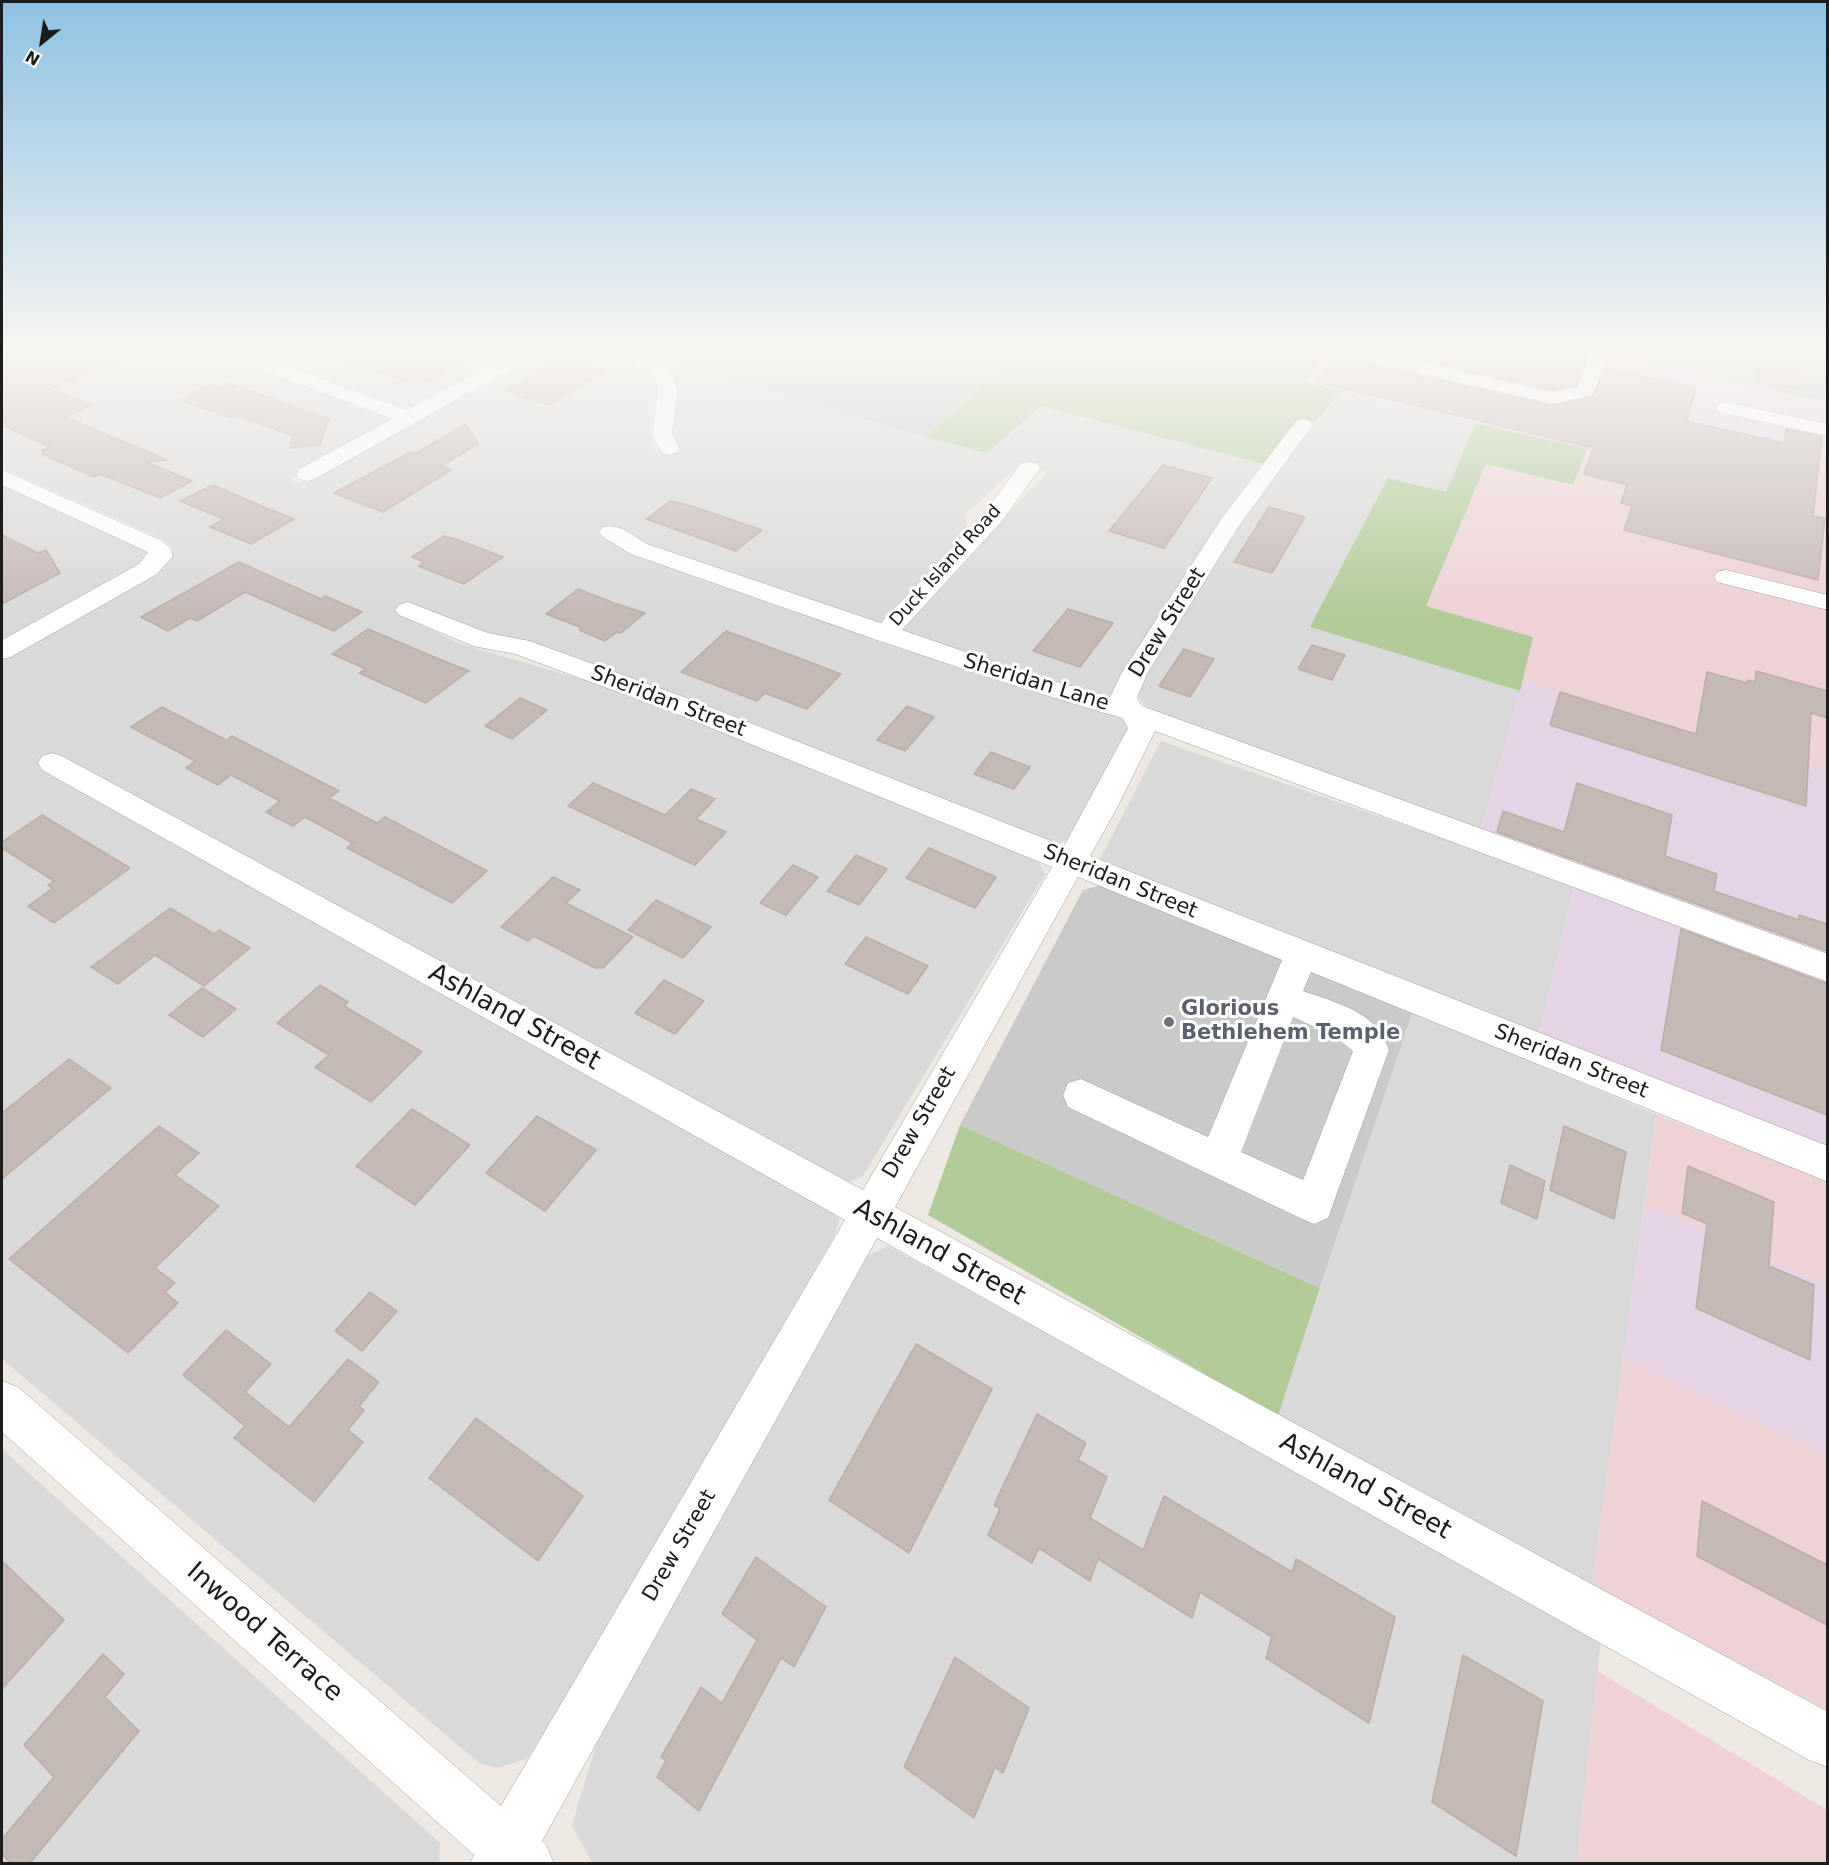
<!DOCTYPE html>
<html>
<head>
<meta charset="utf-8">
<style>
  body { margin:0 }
  #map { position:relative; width:1829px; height:1865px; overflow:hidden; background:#ede8e2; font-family:"DejaVu Sans",sans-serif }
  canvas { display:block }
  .frame { position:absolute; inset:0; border:3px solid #1c1c1c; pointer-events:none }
  .north { position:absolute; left:12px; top:12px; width:60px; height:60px; -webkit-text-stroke:4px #fff; paint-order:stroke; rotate:210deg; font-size:16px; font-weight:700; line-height:24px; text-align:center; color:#1c1c1c }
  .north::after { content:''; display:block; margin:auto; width:21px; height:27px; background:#1c1c1c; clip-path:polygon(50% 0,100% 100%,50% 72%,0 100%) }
</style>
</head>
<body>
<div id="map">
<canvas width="1829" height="1865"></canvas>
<div class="frame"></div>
<div class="north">N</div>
</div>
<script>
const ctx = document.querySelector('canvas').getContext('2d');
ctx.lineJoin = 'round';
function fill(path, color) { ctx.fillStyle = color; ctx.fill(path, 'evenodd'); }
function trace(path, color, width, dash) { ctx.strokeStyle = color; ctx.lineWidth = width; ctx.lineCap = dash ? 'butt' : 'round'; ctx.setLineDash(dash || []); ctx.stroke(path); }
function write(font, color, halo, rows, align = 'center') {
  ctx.font = font + ' "DejaVu Sans",sans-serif'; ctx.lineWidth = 6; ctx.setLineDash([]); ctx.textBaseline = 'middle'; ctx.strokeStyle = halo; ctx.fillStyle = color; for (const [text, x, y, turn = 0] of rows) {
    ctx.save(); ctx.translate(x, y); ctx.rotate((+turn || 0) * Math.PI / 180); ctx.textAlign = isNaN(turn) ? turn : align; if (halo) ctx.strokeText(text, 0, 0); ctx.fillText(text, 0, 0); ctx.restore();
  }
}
fill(new Path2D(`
  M 102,352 L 213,352 L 385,415 L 386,422 L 378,430 L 290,480 L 300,483 L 538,352 L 613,352 L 633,360 L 650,372 L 658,393 L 649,433 L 657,453 L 676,450 L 668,431 L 678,388 L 666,367 L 672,363 L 639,352 L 689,352 L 673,363 L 987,453 L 1041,406 L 1264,464 L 1115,694 L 1104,697 L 1034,681 L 908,638 L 901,627 L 1046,473 L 1033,465 L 1019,465 L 965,515 L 968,535 L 883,622 L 870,626 L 644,545 L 613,526 L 602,530 L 635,552 L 1024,686 L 1114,714 L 1126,722 L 1127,732 L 1071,838 L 1058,843 L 1042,842 L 747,721 L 533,645 L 483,634 L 407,603 L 396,612 L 458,643 L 611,688 L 726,731 L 1038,859 L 1045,874 L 863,1176 L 849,1182 L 834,1179 L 60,755 L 39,768 L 823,1205 L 839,1219 L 835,1235 L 547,1731 L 526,1759 L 498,1768 L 479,1763 L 2,1359 L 2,659 L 157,571 L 169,560 L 172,547 L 161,538 L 2,468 L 2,364 L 41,378 Z
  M 250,352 L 511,352 L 411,407 L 395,407 Z
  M 1341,391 L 1476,423 L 1446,492 L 1310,627 L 1520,691 L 1481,832 L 1147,708 L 1137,695 L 1141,675 L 1246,507 Z
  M 2,485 L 147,552 L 149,558 L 146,563 L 2,642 Z
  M 1161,741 L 1450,841 L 1574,888 L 1539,1036 L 1100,859 Z
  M 1413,1011 L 1657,1115 L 1592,1587 L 1278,1416 Z
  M 888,1246 L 1601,1639 L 1577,1863 L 594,1864 L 591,1861 L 572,1825 L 607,1708 L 863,1258 Z
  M 2,1449 L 440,1843 L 439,1863 L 2,1863 Z`), '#dad9d9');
fill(new Path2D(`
  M 1603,402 L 1827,452 L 1827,770 L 1522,681 L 1532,637 L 1426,606 L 1486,464 L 1573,485 Z
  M 1657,1115 L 1827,1180 L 1827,1284 L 1645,1204 Z
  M 1623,1359 L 1827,1454 L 1827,1710 L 1592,1587 Z
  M 1597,1671 L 1827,1810 L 1827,1863 L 1577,1863 Z`), '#eed2d5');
fill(new Path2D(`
  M 1326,352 L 1614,352 L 1613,357 L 1827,402 L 1827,452 L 1604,403 L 1587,449 L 1304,382 Z
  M 1522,681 L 1827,770 L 1827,1146 L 1539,1036 L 1574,888 L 1476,851 Z
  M 1645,1204 L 1827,1284 L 1827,1454 L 1623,1359 Z`), '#e6d4e6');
fill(new Path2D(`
  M 689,352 L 1020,352 L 926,437 L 673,363 Z
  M 1614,352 L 1804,352 L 1827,357 L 1827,402 L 1612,357 Z
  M 1101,885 L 1413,1011 L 1320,1288 L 960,1125 L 1083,890 Z`), '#cacaca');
fill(new Path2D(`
  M 1020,352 L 1326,352 L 1304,382 L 1341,391 L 1315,422 L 1299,419 L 1264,464 L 1041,406 L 987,453 L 926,437 Z
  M 1476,423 L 1587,449 L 1573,485 L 1486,464 L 1426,606 L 1533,637 L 1520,691 L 1310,627 L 1388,478 L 1446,492 Z
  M 960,1125 L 1320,1288 L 1278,1416 L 928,1215 Z`), '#b0cb98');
const building = new Path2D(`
  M 2,352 L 137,352 L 50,389 L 92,405 L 65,417 L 168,460 L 146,462 L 192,481 L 160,498 L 100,474 L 94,477 L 42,454 L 45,453 L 41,451 L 50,447 L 2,425 Z
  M 335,352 L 460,352 L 461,362 L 436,368 L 443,377 L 416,384 L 403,380 L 401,377 L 396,378 L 334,358 Z
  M 1339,352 L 1355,352 L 1359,362 L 1552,406 L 1593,397 L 1605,368 L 1696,388 L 1687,421 L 1784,443 L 1786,429 L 1822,437 L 1813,516 L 1825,518 L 1818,580 L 1624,530 L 1632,506 L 1621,503 L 1627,485 L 1584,474 L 1593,448 L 1317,382 Z
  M 1389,352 L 1587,352 L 1576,385 L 1553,390 Z
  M 1762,352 L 1780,352 L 1802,357 L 1797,389 L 1757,381 Z
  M 569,362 L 603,372 L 549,405 L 505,391 L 551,364 L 560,367 Z
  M 228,383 L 329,419 L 320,445 L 289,448 L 293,436 L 237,415 L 232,418 L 181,400 L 212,384 L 221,387 Z
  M 466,424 L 478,444 L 441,466 L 451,470 L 383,512 L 334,493 L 411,452 L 416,453 Z
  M 1163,465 L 1212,478 L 1164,548 L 1109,531 Z
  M 213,485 L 264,507 L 294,519 L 251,544 L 210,527 L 224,519 L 180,501 Z
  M 670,501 L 688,505 L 762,530 L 736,551 L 646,519 Z
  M 1269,507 L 1305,517 L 1272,573 L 1234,562 Z
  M 2,535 L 38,553 L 46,550 L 60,573 L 2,604 Z
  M 444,536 L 456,539 L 503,557 L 464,584 L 418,566 L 424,562 L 412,557 Z
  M 239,562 L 321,599 L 325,596 L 362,612 L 334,631 L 245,592 L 197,621 L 190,618 L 168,631 L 141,617 Z
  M 578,589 L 614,603 L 645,613 L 621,633 L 617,632 L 605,641 L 579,630 L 582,628 L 546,614 Z
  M 1068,609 L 1113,623 L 1080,667 L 1033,651 Z
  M 368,629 L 439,659 L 469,671 L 426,703 L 359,673 L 366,669 L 332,654 Z
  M 726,631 L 799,658 L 841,674 L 807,709 L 765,693 L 757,701 L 681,672 Z
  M 1312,645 L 1345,655 L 1332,680 L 1298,669 Z
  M 1184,649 L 1214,659 L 1190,697 L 1159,686 Z
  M 1756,671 L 1827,691 L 1827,718 L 1811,713 L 1806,806 L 1550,725 L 1560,692 L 1696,734 L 1707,672 L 1747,683 L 1748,680 L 1755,682 Z
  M 520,698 L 547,710 L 512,739 L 485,726 Z
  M 907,706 L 934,717 L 905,751 L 877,740 Z
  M 162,707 L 226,740 L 232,736 L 339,791 L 329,798 L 377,823 L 385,817 L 487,871 L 452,903 L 347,848 L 353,843 L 305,817 L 293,826 L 266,812 L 280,801 L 231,775 L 218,785 L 186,768 L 195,761 L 131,727 Z
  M 991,752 L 1030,767 L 1014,789 L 974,774 Z
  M 593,783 L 665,815 L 691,789 L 715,799 L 696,819 L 726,832 L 695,865 L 568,806 Z
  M 1577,783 L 1672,815 L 1665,856 L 1717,874 L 1714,891 L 1799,920 L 1799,915 L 1827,924 L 1827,951 L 1497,832 L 1503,811 L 1564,832 Z
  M 42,815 L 130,868 L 54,923 L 28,906 L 53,888 L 48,885 L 54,881 L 2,848 L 2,842 Z
  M 929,848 L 996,877 L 975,908 L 906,878 Z
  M 856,855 L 887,869 L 859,905 L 827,891 Z
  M 793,865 L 818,877 L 786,915 L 760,903 Z
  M 553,877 L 580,890 L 566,903 L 633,937 L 603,968 L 595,968 L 534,936 L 528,941 L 501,927 Z
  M 656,900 L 711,927 L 683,958 L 628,930 Z
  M 170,908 L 214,934 L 219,930 L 250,948 L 204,986 L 155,955 L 118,984 L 91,967 Z
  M 1681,929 L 1827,984 L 1827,1115 L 1661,1050 Z
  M 866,937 L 928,966 L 908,994 L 845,964 Z
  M 664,980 L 704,1001 L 675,1034 L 635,1013 Z
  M 320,985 L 348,1002 L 344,1006 L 422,1052 L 371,1102 L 315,1067 L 329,1055 L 277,1023 Z
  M 202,988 L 236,1009 L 203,1037 L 169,1015 Z
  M 69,1059 L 111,1088 L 2,1179 L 2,1113 Z
  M 412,1109 L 470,1145 L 415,1205 L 356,1166 Z
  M 537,1116 L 596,1150 L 545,1211 L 486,1173 Z
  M 159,1126 L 199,1153 L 175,1175 L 219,1206 L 155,1268 L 175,1283 L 165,1292 L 178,1303 L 128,1353 L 9,1259 Z
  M 1564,1126 L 1626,1152 L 1614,1219 L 1550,1190 Z
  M 1510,1165 L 1545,1181 L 1537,1219 L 1501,1203 Z
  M 1688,1166 L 1774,1202 L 1769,1266 L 1814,1285 L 1810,1360 L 1696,1308 L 1707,1224 L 1682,1213 Z
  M 370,1292 L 397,1311 L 362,1351 L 335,1331 Z
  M 226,1330 L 271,1364 L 245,1392 L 289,1427 L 348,1359 L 379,1382 L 359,1406 L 364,1410 L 348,1430 L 363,1442 L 314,1502 L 234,1438 L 245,1426 L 183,1375 Z
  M 916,1344 L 992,1389 L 909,1553 L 829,1500 Z
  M 1037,1414 L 1086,1443 L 1078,1460 L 1107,1477 L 1090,1518 L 1143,1550 L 1164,1496 L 1292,1572 L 1296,1559 L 1395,1617 L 1369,1723 L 1266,1658 L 1272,1637 L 1200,1592 L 1192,1618 L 1098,1559 L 1090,1581 L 1039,1548 L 1032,1563 L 988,1535 L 1000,1509 L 994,1505 Z
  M 476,1418 L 583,1496 L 538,1561 L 429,1478 Z
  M 1702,1501 L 1827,1565 L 1827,1625 L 1697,1556 Z
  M 756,1557 L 826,1607 L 794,1667 L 781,1658 L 699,1811 L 657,1777 L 666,1760 L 661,1757 L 701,1687 L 722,1703 L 757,1640 L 722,1614 Z
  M 2,1561 L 64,1620 L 2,1689 Z
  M 103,1654 L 124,1674 L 105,1697 L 139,1731 L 30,1863 L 10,1863 L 2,1854 L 2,1839 L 54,1777 L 24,1745 Z
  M 1463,1655 L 1543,1701 L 1516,1856 L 1432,1802 Z
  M 955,1657 L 1029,1708 L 1003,1773 L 995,1767 L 974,1818 L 904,1767 Z`);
fill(building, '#c5b9b6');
trace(building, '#beaca5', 1.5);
const minor = new Path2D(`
  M 222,352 L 250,352 L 407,410 L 513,352 L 537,352 L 535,356 L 315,479 L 307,481 L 299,479 L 296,474 L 299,469 L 392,419 L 224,356 Z
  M 616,352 L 643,352 L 673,373 L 678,392 L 672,434 L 680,449 L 676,453 L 669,455 L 662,453 L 652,434 L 658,392 L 654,376 Z
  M 1357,352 L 1377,352 L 1553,392 L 1578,387 L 1590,352 L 1609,352 L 1593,395 L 1553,404 L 1360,360 Z
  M 1725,402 L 1828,424 L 1828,436 L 1718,412 L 1715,408 L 1718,404 Z
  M 1303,419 L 1310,421 L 1313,425 L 1239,526 L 1147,674 L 1137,698 L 1142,706 L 1828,954 L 1828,982 L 1155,731 L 1118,806 L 1090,856 L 1828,1146 L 1828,1182 L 1311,972 L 1303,991 C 1328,1000 1361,1008 1378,1029 C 1383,1035 1386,1043 1389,1050 L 1328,1218 L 1314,1224 L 1300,1218 L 1068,1107 L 1063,1095 L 1068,1083 L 1081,1079 L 1208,1137 L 1282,960 L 1078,877 L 895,1207 L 1828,1712 L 1828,1767 L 1809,1760 L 877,1238 L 542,1841 L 546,1844 L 554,1864 L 470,1864 L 474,1855 L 2,1432 L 2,1381 L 18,1387 L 501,1806 L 845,1220 L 42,770 L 38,763 L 42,756 L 52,753 L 62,756 L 863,1190 L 1052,867 L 672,712 L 515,654 L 473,646 L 399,615 L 395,610 L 399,605 L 408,602 L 488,633 L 530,641 L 692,700 L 1064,846 L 1128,728 L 1122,718 C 955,670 795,611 631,554 L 603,537 L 599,532 L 603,527 C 620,523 633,536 647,544 L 881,623 L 986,511 L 1021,463 L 1029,462 L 1037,463 L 1040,468 L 1002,521 L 902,630 L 1033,675 L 1110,697 L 1121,674 L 1221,519 L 1296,421 ZM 1293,1017 L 1334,1036 L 1353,1051 L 1303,1180 L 1241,1152 Z
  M 2,470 L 163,541 L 172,551 L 172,557 L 157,574 L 11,657 L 2,659 L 2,640 L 139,564 L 148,552 L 2,485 Z
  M 1726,570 L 1828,595 L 1828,610 L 1717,582 L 1714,577 L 1717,572 Z`);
trace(minor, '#9d9d9d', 1);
fill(minor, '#fff');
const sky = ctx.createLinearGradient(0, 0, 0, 614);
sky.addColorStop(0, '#8dc2e2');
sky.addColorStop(0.57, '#f7f5f2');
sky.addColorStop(1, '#f7f5f200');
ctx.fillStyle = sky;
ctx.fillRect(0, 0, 1829, 614);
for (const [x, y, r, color] of [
  [1169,1022,6,"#6b7280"]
]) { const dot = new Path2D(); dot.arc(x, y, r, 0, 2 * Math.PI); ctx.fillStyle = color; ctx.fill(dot); trace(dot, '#fff', 2); }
write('18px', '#1c1c1c', '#fff', [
  ["Duck Island Road",946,566,-48]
]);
write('21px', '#1c1c1c', '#fff', [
  ["Drew Street",1168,623,-58],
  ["Sheridan Lane",1036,683,17],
  ["Sheridan Street",668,702,21],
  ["Sheridan Street",1120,882,22],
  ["Sheridan Street",1571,1062,22],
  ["Drew Street",920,1123,-60],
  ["Drew Street",680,1546,-60]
]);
write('bold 21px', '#5b616d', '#fff', [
  ["Glorious",1181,1010],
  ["Bethlehem Temple",1181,1034]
], 'left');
write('26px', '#1c1c1c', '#fff', [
  ["Ashland Street",514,1018,29],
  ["Ashland Street",939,1253,29],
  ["Ashland Street",1365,1487,29],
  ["Inwood Terrace",264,1633,41]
]);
</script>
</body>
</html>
